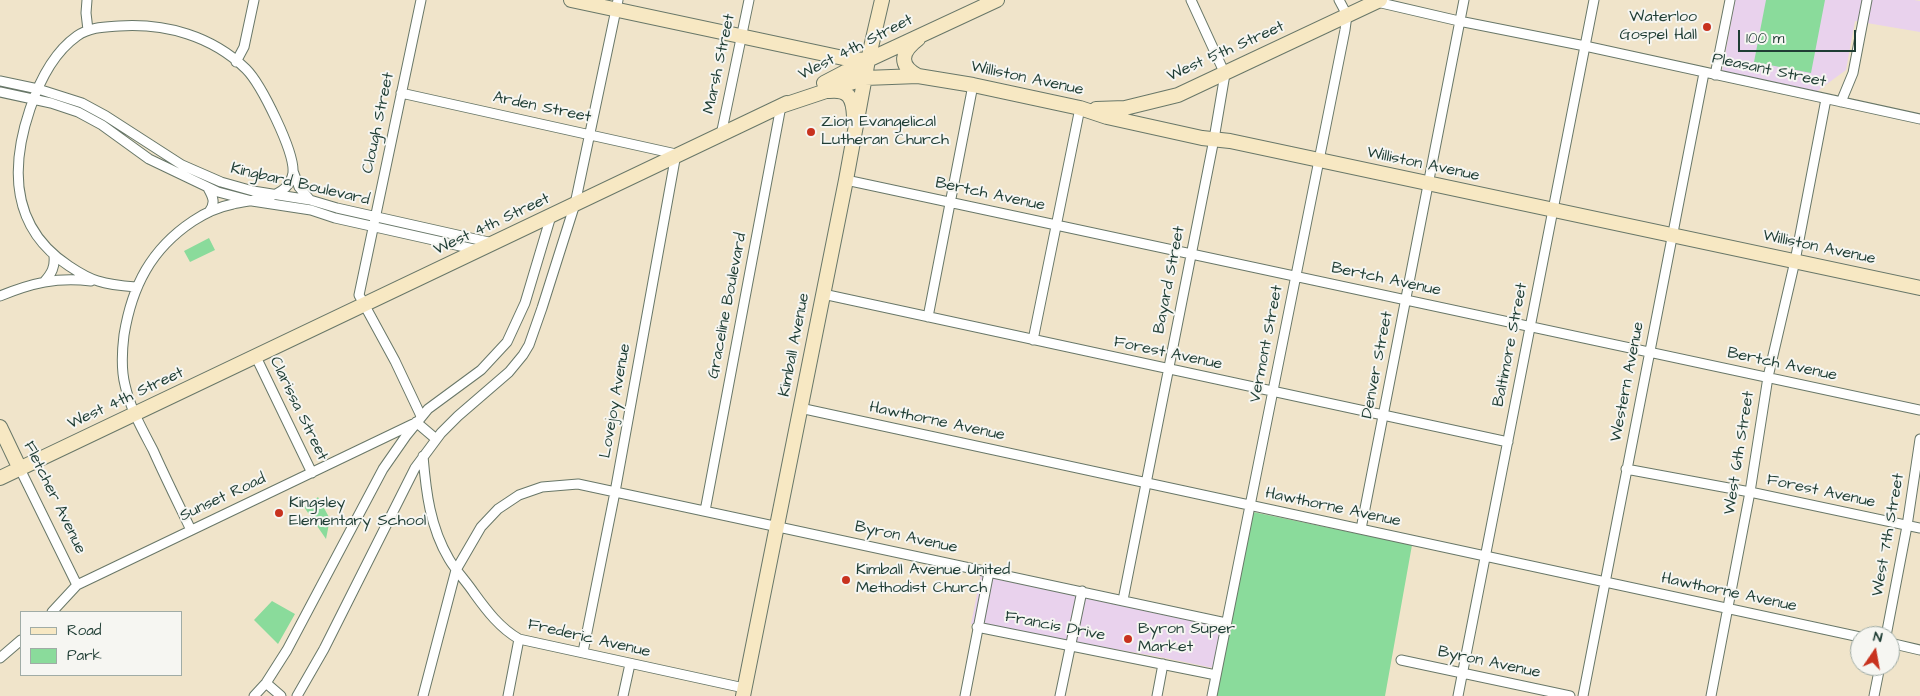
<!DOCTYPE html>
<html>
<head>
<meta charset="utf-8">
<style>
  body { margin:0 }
  #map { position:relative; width:1920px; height:696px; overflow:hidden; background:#f0e4ca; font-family:"Architects Daughter",sans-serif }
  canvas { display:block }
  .legend { position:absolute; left:20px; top:611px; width:162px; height:65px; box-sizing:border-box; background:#f6f6f2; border:1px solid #a0aca6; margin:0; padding:6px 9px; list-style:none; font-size:15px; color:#1f3d34 }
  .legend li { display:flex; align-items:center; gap:10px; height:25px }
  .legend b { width:25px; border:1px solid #a0aca6 }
  .north { position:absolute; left:1850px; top:626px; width:50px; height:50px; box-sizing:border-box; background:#f6f6f2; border:1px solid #a0aca6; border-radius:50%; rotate:12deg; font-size:14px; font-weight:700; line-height:20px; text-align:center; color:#1f3d34 }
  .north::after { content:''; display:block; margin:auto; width:18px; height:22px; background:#c8321e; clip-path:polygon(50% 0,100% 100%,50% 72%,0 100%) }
  .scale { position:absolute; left:1738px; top:30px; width:118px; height:22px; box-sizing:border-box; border:2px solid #1f3d34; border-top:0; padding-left:6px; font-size:15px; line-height:18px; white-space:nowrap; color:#1f3d34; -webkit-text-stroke:4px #f6f6f2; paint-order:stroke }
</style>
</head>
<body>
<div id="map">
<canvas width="1920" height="696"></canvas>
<ul class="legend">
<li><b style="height:6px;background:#f7e8c3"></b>Road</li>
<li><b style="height:14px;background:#8adb9b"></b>Park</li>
</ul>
<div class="north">N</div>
<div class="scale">100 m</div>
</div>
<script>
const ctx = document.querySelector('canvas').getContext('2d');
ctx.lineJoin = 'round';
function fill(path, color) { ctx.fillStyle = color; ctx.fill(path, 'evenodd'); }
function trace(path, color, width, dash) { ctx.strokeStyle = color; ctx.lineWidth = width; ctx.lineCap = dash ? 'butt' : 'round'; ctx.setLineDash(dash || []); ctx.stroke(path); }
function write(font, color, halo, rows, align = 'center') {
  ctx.font = font + ' "Architects Daughter",sans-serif'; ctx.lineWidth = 4; ctx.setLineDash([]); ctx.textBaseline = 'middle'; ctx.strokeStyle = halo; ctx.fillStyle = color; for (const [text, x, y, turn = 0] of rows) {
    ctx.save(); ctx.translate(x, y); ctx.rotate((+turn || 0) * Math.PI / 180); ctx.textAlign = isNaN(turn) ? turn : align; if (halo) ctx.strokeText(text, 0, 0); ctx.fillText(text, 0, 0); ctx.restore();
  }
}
fill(new Path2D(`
  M 1735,0 L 1914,0 L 1920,1 L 1920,32 L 1855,21 L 1846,70 L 1816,92 L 1722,71 Z
  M 981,574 L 1230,627 L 1223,670 L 1160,657 L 971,624 Z`), '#e9d2ed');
fill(new Path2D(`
  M 1766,0 L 1825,0 L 1811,73 L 1754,62 Z
  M 209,238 L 215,250 L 190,262 L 184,251 Z
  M 318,497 L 330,519 L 326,539 L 304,507 Z
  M 1253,512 L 1412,545 L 1385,696 L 1217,696 Z
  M 272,601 L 295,614 L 278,644 L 254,620 Z`), '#8adb9b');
const street = new Path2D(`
  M 87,0 L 86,13 L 88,30
  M 421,0 L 359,295 L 395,361 L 421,416
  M 1377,2 L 1459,21 L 1585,46 L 1920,119
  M 236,62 L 244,47 L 254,0
  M 1715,75 L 1730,0
  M 0,81 L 38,89 L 82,103 L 106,116 L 182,165 L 221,182 L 253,191 L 310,200 L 337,208 L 493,243
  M 0,92 L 51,103 L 78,112 L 102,125 L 149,159 L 218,192 L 252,201 L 311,210 L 335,218 L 478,250
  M 401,93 L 676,154 L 615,492 L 583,652
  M 1841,102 L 1853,73 L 1867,0
  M 721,135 L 749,0
  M 293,171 L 299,187 L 310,200
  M 846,180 L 1920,410
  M 208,188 C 213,197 216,203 209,212
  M 44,282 C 52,273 55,267 54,256
  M 136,287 C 123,286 110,285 98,281 C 87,278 78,272 69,266 C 11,228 10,168 30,109 C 39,82 53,53 77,36 C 90,27 104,27 119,26 C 166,23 212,36 246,69 C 261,84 295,152 293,173 C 292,179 289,184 285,188 C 272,200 250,200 233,204 C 218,207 205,213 193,221 C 151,249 132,286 124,335 C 122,351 121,369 125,385 C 130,408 142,429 153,450 C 165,477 178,503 191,530
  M 823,294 L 1508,442
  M 0,296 C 32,283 56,277 91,281
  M 928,317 L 973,85
  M 1033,340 L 1080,108
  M 256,357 L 312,473
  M 800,408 L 1860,637
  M 416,422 L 436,439
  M 423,456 C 426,492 430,527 449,559 C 456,571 466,581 474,593 C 487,611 500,628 519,639 L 744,688
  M 20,469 L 77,585
  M 1626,469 L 1750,492 L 1920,528
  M 705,511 L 781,106
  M 1361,529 L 1464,0
  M 1123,600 L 1214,139 L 1225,74 L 1191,0
  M 52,612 L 77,585 L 413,424
  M 977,627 L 1216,675
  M 1886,636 L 1907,526 L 1920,439
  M 1890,643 L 1920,650
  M 0,658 L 21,640
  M 1401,660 L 1570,696
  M 266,683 L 281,696
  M 254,696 L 266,683 L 287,650 L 383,469 L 406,436 L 428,409 L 481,370 L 507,342 L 525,303 L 551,216
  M 297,696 L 324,649 L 415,468 L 441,433 L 458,416 L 509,372 L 523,355 L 529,345 L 542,308 L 575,204 L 618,0
  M 423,696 L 456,570 L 481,527 L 498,509 L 519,495 L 542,487 L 578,484 L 1226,623
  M 508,696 L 519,639
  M 623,696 L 630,664
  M 965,696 L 989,572
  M 1060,696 L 1082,591
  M 1157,696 L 1163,664
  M 1212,696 L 1345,30 L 1347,15 L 1339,0
  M 1458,696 L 1594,0
  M 1583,696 L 1704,73
  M 1711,696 L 1750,492 L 1768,377 L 1795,261 L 1826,99
  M 1874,696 L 1880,666`);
const secondary = new Path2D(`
  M 571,0 L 848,59 L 867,60
  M 918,39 C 901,52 898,65 918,76
  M 824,83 L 868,60 L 997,0
  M 829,91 C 849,89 853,98 854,116
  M 781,106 L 865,78 L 918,76 L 973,85 L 1080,108 L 1107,117 L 1202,138 L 1230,141 L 1920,288
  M 1096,109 L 1125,108 L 1178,95 L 1380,0
  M 0,427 L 20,469
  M 0,478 L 787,103
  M 743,696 L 846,180 L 868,60 L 882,0`);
trace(street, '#687768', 11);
trace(secondary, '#687768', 16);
trace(street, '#fff', 9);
trace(secondary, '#f7e8c3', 14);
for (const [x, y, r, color] of [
  [1707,27,5,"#c8321e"],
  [811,132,5,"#c8321e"],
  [279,513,5,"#c8321e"],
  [846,580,5,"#c8321e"],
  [1128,639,5,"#c8321e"]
]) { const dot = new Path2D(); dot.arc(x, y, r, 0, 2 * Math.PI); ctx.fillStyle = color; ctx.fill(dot); trace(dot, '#f6f6f2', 2); }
write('16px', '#1f3d34', '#f6f6f2', [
  ["Waterloo",1697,18,"right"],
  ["Gospel Hall",1697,36,"right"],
  ["Zion Evangelical",821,123],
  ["Lutheran Church",821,141],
  ["Kingsley",289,504],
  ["Elementary School",289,522],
  ["Kimball Avenue United",856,571],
  ["Methodist Church",856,589],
  ["Byron Super",1138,630],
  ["Market",1138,648]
], 'left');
write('16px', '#1f3d34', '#f6f6f2', [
  ["West 4th Street",856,48,-27],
  ["West 5th Street",1226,52,-24],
  ["Marsh Street",720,64,-78],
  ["Pleasant Street",1769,71,12],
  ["Williston Avenue",1027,79,12],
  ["Arden Street",542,108,12],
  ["Clough Street",379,123,-78],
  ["Williston Avenue",1423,165,12],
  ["Kingbard Boulevard",300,185,13],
  ["Bertch Avenue",990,195,12],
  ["West 4th Street",492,225,-25],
  ["Williston Avenue",1819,248,12],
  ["Bayard Street",1170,280,-79],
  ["Bertch Avenue",1386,280,12],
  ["Graceline Boulevard",728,306,-79],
  ["Vermont Street",1267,344,-79],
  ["Kimball Avenue",795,345,-79],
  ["Baltimore Street",1511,345,-79],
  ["Forest Avenue",1168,354,12],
  ["Denver Street",1378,365,-79],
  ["Bertch Avenue",1782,365,12],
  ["Western Avenue",1628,382,-79],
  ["West 4th Street",126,399,-25],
  ["Lovejoy Avenue",616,401,-80],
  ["Clarissa Street",298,409,64],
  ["Hawthorne Avenue",937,422,12],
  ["West 6th Street",1740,453,-81],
  ["Forest Avenue",1821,492,12],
  ["Fletcher Avenue",54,498,64],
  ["Sunset Road",223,498,-25],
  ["Hawthorne Avenue",1333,508,12],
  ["West 7th Street",1889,535,-80],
  ["Byron Avenue",906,538,12],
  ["Hawthorne Avenue",1729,593,12],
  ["Francis Drive",1055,627,11],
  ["Frederic Avenue",589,639,13],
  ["Byron Avenue",1489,663,12]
]);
</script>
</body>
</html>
